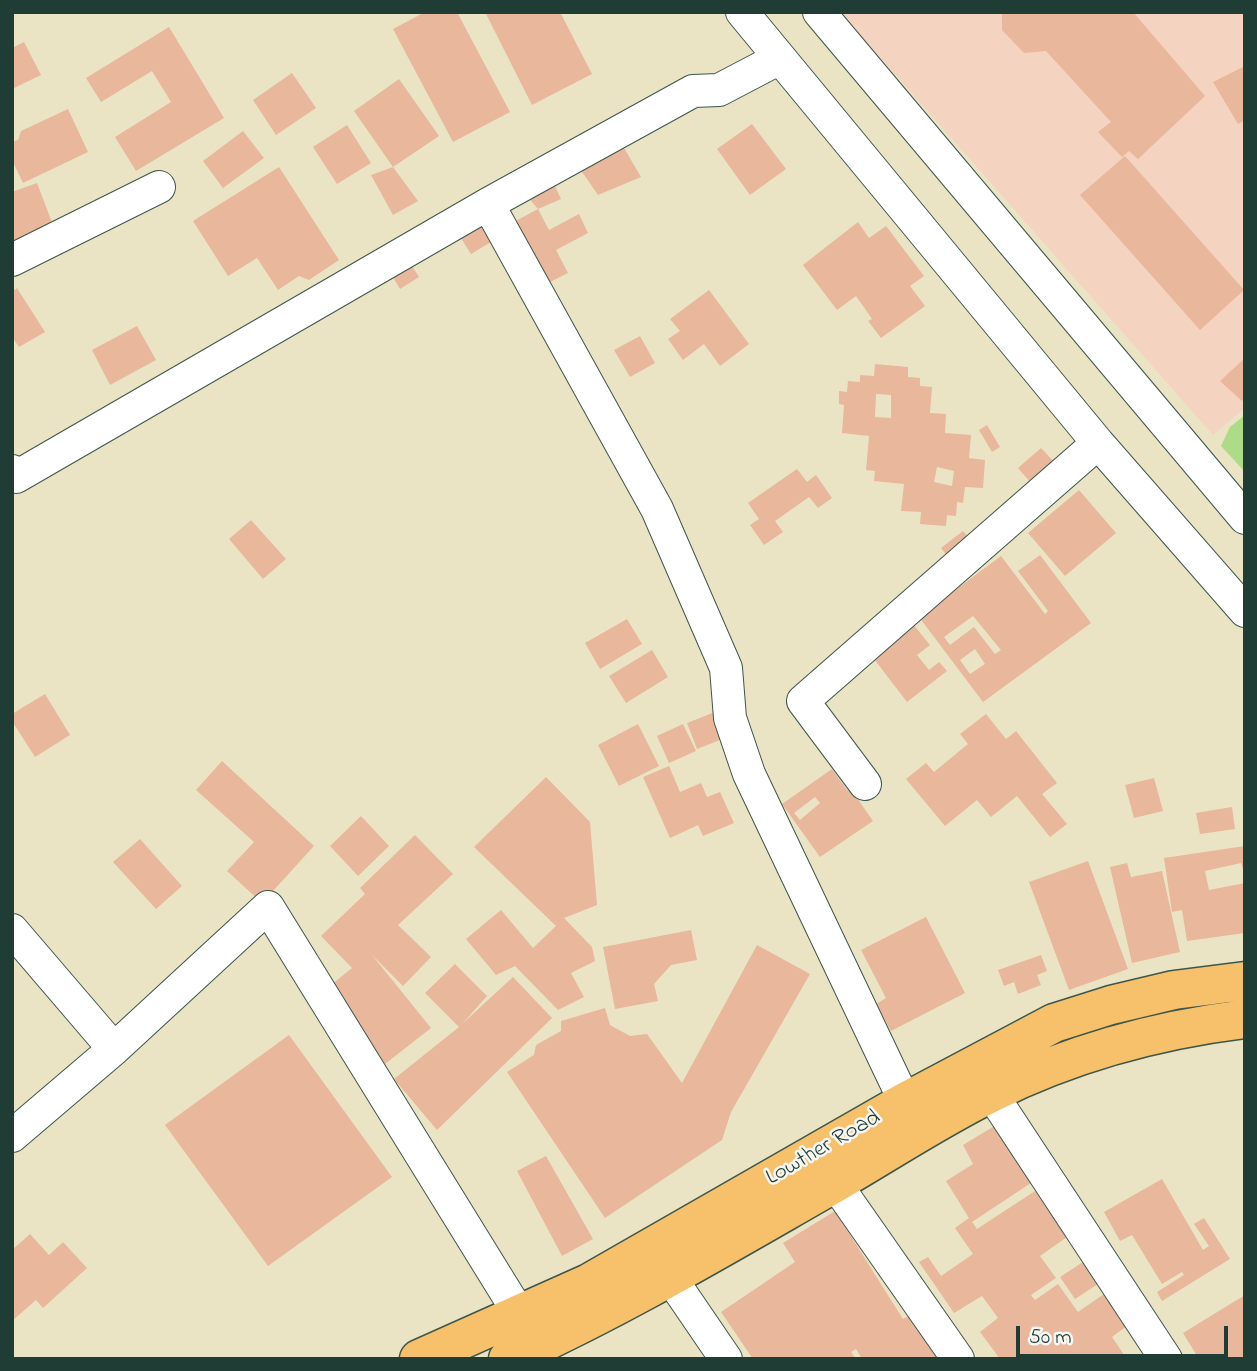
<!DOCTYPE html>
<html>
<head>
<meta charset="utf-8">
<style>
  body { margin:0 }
  #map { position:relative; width:1257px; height:1371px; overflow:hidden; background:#eae4c5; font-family:"Indie Flower",sans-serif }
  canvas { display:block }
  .frame { position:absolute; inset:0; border:14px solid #1f3d34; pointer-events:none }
  .scale { position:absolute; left:1016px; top:1326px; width:212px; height:32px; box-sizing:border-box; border:4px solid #1f3d34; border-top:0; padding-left:9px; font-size:21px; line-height:24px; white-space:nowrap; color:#1f3d34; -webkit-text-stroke:5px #f6f6f2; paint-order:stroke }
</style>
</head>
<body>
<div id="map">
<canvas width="1257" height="1371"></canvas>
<div class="frame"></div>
<div class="scale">50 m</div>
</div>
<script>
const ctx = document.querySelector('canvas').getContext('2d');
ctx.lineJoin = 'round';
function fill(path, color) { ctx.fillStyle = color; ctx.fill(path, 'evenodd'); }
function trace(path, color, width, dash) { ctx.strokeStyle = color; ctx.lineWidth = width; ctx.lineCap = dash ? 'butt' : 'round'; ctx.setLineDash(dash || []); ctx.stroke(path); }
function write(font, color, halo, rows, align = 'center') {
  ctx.font = font + ' "Indie Flower",sans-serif'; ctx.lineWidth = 5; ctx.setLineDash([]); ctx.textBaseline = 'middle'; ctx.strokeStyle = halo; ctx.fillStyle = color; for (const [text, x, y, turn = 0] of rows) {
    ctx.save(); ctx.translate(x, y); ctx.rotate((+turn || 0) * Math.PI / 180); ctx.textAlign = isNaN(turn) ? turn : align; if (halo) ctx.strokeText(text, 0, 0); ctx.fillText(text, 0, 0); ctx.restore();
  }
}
fill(new Path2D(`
  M 840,12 L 1245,12 L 1245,408 L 1213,435 Z`), '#f4d3c0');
fill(new Path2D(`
  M 1245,415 L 1245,472 L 1221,446 L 1230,427 Z`), '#addb88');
fill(new Path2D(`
  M 425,12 L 457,12 L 510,112 L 453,142 L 393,29 Z
  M 485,12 L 560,12 L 592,74 L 532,105 Z
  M 1002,12 L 1133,12 L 1205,96 L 1138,159 L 1129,151 L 1122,157 L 1098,132 L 1111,122 L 1046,51 L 1024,53 L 1002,30 Z
  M 169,27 L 224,118 L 136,171 L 115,137 L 171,102 L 152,71 L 101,102 L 86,78 Z
  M 24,42 L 41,75 L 12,89 L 12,48 Z
  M 1245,66 L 1245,120 L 1238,124 L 1213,82 Z
  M 292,73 L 316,108 L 276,135 L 253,100 Z
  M 399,79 L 439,136 L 393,167 L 418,201 L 393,215 L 371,175 L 393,167 L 354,111 Z
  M 68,109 L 88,152 L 23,183 L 12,160 L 12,142 L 18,140 L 21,131 Z
  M 752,124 L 786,169 L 750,195 L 717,149 Z
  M 347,125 L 371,163 L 337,184 L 313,147 Z
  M 243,131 L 264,158 L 223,188 L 203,161 Z
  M 620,141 L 641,177 L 598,195 L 576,163 Z
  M 1125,156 L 1244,290 L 1200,330 L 1080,195 Z
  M 279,167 L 339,260 L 309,280 L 299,276 L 278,290 L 257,258 L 228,276 L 193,221 Z
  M 37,183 L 53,225 L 12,245 L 12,192 Z
  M 554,184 L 561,199 L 538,209 L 549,230 L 579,214 L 588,233 L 556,250 L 568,273 L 542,286 L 510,224 L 538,209 L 527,196 Z
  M 489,217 L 501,236 L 471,254 L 459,235 Z
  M 858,222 L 869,238 L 886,226 L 924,276 L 910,286 L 925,306 L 881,338 L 868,321 L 872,319 L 856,296 L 837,310 L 803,265 Z
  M 410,263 L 419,277 L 400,289 L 391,274 Z
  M 17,288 L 45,332 L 19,347 L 12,337 L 12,292 Z
  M 709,290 L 749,344 L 720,366 L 704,344 L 683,360 L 668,339 L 680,331 L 670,319 Z
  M 137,326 L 156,360 L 110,385 L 92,350 Z
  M 640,336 L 655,363 L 630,377 L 614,350 Z
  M 1245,358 L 1245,397 L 1242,401 L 1220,381 Z
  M 875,364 L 908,367 L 908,377 L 920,378 L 920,386 L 932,387 L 930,413 L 946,414 L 945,433 L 971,435 L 969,458 L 985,460 L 983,488 L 965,487 L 963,503 L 957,502 L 956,516 L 947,515 L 946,526 L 920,524 L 921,512 L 901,511 L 904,484 L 874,481 L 875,471 L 866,470 L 869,436 L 842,433 L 844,405 L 839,404 L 839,391 L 847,392 L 848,381 L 860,382 L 860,375 L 874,376 ZM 876,394 L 891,395 L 891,418 L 875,417 ZM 937,467 L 954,471 L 952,486 L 934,482 Z
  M 987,425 L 1000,447 L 992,452 L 979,430 Z
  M 1041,448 L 1056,464 L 1032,484 L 1018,468 Z
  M 797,469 L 807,482 L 816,475 L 832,498 L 818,508 L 809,497 L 775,521 L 783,532 L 764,545 L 750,525 L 759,519 L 748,503 Z
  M 1079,490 L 1116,533 L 1065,576 L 1028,533 Z
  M 251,520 L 286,559 L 263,579 L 229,539 Z
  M 963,531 L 974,544 L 951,561 L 941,548 Z
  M 1040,555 L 1091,623 L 983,702 L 919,617 L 1001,556 L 1045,614 L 1048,611 L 1018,571 ZM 973,616 L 1001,650 L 995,654 L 974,627 L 950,645 L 944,637 ZM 975,649 L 985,664 L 970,674 L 960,660 Z
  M 627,619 L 642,644 L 600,669 L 585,643 Z
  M 912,623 L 930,645 L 917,655 L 929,670 L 939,662 L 947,671 L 907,702 L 871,655 Z
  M 652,650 L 668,677 L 626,703 L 609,676 Z
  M 45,694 L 70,735 L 35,757 L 12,721 L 12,714 Z
  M 715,712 L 725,738 L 697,749 L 687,723 Z
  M 986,714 L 1006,739 L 1016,731 L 1057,783 L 1042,794 L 1067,824 L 1050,837 L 1017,796 L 991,817 L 977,800 L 945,826 L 906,779 L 926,763 L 934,772 L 968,744 L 960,734 Z
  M 638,724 L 659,766 L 619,786 L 598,745 Z
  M 683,724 L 696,751 L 669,763 L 657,736 Z
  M 222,761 L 314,846 L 262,903 L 227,871 L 254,842 L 196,790 Z
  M 669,766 L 680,792 L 701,783 L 707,797 L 720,792 L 734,823 L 703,836 L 698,825 L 670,838 L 643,777 Z
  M 832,769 L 847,790 L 850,788 L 873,821 L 820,857 L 782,804 ZM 815,797 L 820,803 L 800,820 L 794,813 Z
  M 546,777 L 590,822 L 597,905 L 564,918 L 592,947 L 595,961 L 571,973 L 584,997 L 558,1010 L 515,966 L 496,975 L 466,939 L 501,910 L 533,948 L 556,926 L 474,847 Z
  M 1154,778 L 1163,811 L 1134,818 L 1125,785 Z
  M 1232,807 L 1235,829 L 1200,834 L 1196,813 Z
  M 361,816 L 389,846 L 358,876 L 330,846 Z
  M 415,835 L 453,874 L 398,925 L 431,957 L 403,986 L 372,955 L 431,1028 L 385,1064 L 325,990 L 352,968 L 321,936 L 365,894 L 360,888 Z
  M 140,839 L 182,886 L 156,909 L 113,862 Z
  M 1245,846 L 1245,876 L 1241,863 L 1205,871 L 1209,890 L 1245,883 L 1245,933 L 1187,941 L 1182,910 L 1172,912 L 1164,858 Z
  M 1088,861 L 1128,969 L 1069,990 L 1029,882 Z
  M 1127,863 L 1131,877 L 1162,871 L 1180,952 L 1132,963 L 1110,867 Z
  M 926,917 L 965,993 L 891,1031 L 876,1004 L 886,998 L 861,950 Z
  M 691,930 L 697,960 L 671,965 L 654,984 L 658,1001 L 615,1009 L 603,947 Z
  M 757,945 L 810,974 L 731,1112 L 722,1140 L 605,1218 L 507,1072 L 534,1055 L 536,1045 L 561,1031 L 561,1021 L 605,1008 L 610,1025 L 630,1036 L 647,1034 L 682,1083 Z
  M 1041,955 L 1047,971 L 1037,975 L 1041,985 L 1018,994 L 1014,982 L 1004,986 L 998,970 Z
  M 455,964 L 487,996 L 462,1024 L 513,977 L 552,1018 L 437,1130 L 394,1079 L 459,1027 L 425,993 Z
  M 289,1035 L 392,1177 L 268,1266 L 165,1125 Z
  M 1001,1122 L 1034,1181 L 972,1222 L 977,1229 L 1035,1191 L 1067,1237 L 1040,1256 L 1056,1278 L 1031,1295 L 1035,1300 L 1058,1284 L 1078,1312 L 1104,1294 L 1127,1326 L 1112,1337 L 1127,1359 L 1000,1359 L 980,1332 L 998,1318 L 982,1296 L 954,1313 L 919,1262 L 928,1257 L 941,1276 L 973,1254 L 955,1228 L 969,1218 L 946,1181 L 973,1164 L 963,1145 Z
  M 546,1156 L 593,1239 L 562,1256 L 517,1171 Z
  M 1162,1179 L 1203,1250 L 1209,1246 L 1194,1224 L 1204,1218 L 1230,1259 L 1162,1301 L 1157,1292 L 1184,1275 L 1182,1272 L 1162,1284 L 1132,1235 L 1120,1241 L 1104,1212 Z
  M 835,1211 L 903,1319 L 919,1310 L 950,1359 L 862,1359 L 856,1349 L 851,1352 L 856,1359 L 753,1359 L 721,1312 L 795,1262 L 783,1243 Z
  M 30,1234 L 49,1255 L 63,1242 L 87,1268 L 43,1308 L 36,1300 L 12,1321 L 12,1250 Z
  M 1083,1262 L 1098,1284 L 1075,1299 L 1060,1277 Z
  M 1245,1295 L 1245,1359 L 1199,1359 L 1183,1333 Z`), '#e8b79c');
const minor = new Path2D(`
  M 742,12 L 1098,443 L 1245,611
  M 819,12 L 1245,518
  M 488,204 L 657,509 L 726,668 L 730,718 L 749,774 L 905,1102
  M 12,260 L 159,187
  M 12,471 L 16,477 L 488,204 L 693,91 L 719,90 L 780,58
  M 865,784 L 803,701 L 1098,443
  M 12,930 L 114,1049
  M 991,1093 L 1166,1359
  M 12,1136 L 114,1049 L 268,907 L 520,1315
  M 835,1183 L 958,1359
  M 670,1277 L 726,1359`);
const major = new Path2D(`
  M 419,1359 L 589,1283 L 905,1102 L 1054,1023 L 1111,1005 L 1174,990 L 1245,981
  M 508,1359 C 621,1308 728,1244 835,1183 C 887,1153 938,1119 991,1093 C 1071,1053 1156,1030 1245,1019`);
trace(minor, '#3d564a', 34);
trace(major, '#3d564a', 41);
trace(minor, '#fff', 32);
trace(major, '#f7c06b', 38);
write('23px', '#1f3d34', '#f6f6f2', [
  ["Lowther Road",824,1149,-30]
]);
</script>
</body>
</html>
